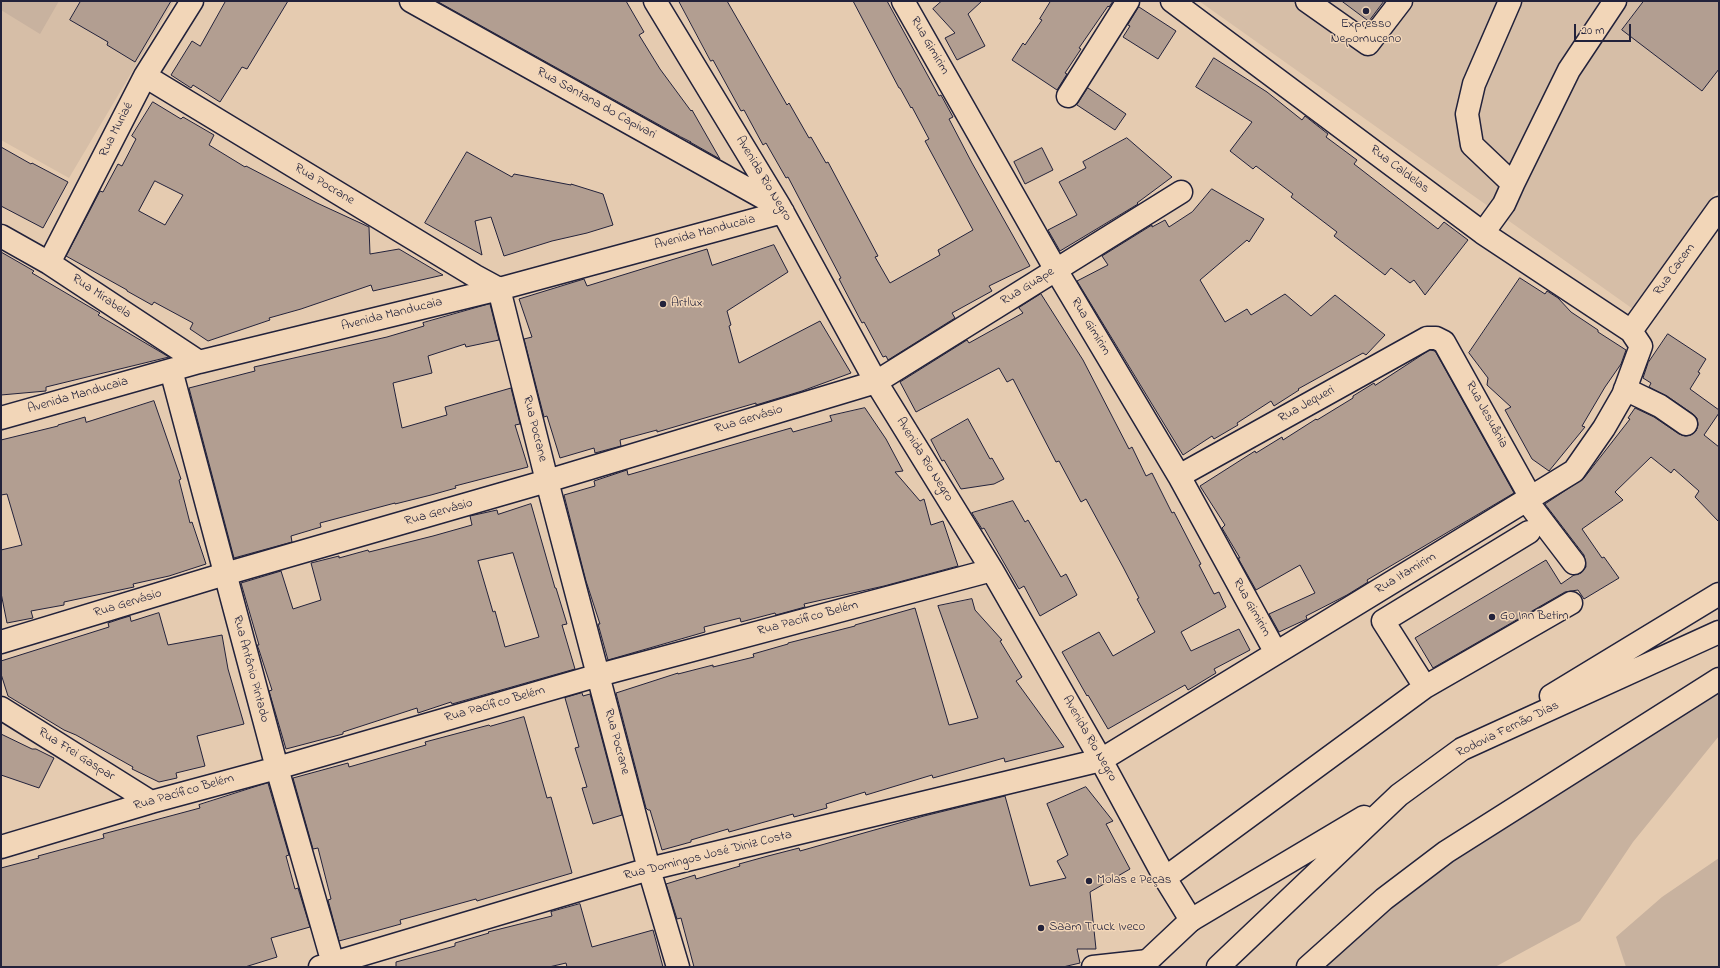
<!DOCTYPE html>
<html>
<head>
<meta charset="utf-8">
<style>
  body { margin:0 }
  #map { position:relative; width:1720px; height:968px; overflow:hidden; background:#e5cbb0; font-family:"Indie Flower",sans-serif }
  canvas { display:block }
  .frame { position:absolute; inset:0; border:2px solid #22223b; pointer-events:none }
  .scale { position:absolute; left:1574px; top:24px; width:57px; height:18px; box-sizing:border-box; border:2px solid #22223b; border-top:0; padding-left:5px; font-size:12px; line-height:14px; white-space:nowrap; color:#22223b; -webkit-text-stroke:3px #f2d6b8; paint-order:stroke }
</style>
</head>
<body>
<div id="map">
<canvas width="1720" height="968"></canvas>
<div class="frame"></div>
<div class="scale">20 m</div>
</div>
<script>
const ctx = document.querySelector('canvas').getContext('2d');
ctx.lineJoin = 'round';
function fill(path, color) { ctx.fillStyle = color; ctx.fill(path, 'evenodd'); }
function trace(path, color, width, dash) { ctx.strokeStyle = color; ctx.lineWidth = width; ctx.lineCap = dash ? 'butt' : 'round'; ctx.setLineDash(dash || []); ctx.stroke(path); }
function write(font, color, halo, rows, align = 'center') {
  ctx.font = font + ' "Indie Flower",sans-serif'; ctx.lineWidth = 3; ctx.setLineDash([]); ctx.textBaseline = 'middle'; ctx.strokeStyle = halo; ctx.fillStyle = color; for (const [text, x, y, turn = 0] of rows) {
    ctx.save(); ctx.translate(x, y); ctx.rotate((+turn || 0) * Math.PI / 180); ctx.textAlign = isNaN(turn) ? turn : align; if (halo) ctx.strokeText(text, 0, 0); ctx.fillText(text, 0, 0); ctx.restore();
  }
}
fill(new Path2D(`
  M 1,1 L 174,1 L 69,178 L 1,140 Z
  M 1199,1 L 1719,1 L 1719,188 L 1633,309 Z`), '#d6bea7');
fill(new Path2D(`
  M 1,1 L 59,1 L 40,34 L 1,10 Z
  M 1719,682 L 1719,736 L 1633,842 L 1580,921 L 1495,967 L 1318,967 L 1345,939 L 1467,851 Z
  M 1719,858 L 1719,967 L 1626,967 L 1616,937 L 1662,897 Z`), '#c8b29f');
const building = new Path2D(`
  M 81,1 L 171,1 L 135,62 L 107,45 L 108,42 L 70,20 Z
  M 226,1 L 288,1 L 247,69 L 242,67 L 220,102 L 193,85 L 191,88 L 171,75 L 192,41 L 200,46 Z
  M 437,1 L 626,1 L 644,32 L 639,35 L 660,69 L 691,111 L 692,110 L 720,159 L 690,142 L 691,142 L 681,137 Z
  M 679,1 L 727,1 L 787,105 L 789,103 L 809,138 L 811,137 L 826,163 L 828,162 L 878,256 L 875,257 L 890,283 L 940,255 L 938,250 L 973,230 L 925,141 L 929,139 L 912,107 L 911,108 L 900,88 L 899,88 L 853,1 L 887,1 L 939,96 L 941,95 L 953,117 L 949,119 L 972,163 L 1030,266 L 989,286 L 992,291 L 952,313 L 955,318 L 888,360 L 886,356 L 883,357 L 864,322 L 862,323 L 851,302 L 839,279 L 841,278 L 788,177 L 786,178 L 766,143 L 763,145 L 744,110 L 741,111 L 713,60 L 711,61 Z
  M 942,1 L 982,1 L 968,14 L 985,46 L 957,60 L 945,38 L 955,33 L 933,9 Z
  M 1051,1 L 1113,1 L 1109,7 L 1108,6 L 1079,48 L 1081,49 L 1065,73 L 1067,74 L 1057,90 L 1012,60 L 1023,43 L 1025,45 L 1042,20 L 1040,19 Z
  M 1342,1 L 1384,1 L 1369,21 Z
  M 1644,1 L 1719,1 L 1719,69 L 1702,91 L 1622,30 Z
  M 1139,7 L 1176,31 L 1158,59 L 1123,37 L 1130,26 L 1128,25 Z
  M 1214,58 L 1267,92 L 1302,120 L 1305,116 L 1328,134 L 1326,137 L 1357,160 L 1354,164 L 1438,229 L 1444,222 L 1468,240 L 1425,295 L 1414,280 L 1410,283 L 1391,268 L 1385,275 L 1334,236 L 1337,232 L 1291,197 L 1293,194 L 1256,166 L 1253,169 L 1230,151 L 1252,122 L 1196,87 Z
  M 1088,88 L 1126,114 L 1115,130 L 1077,105 Z
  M 153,102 L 181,119 L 183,117 L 214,135 L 209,145 L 245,167 L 246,166 L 317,203 L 369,227 L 370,254 L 399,249 L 443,275 L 373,291 L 371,285 L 301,309 L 269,318 L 270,320 L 208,341 L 190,329 L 193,323 L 154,302 L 152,305 L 127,291 L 127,290 L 66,256 L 100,191 L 103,192 L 118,164 L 122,166 L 136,139 L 132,136 ZM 155,181 L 183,195 L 165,225 L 139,211 Z
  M 1127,138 L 1172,177 L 1137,203 L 1138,204 L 1060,251 L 1048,230 L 1077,215 L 1059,182 L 1086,168 L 1083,162 Z
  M 1,147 L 31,164 L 32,163 L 68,182 L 43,228 L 1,206 Z
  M 1042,148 L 1053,170 L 1025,184 L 1014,162 Z
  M 467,152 L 512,177 L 514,174 L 571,185 L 571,184 L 603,194 L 613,225 L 587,233 L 552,241 L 504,256 L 491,217 L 475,221 L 482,255 L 425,223 Z
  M 1212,189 L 1264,219 L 1249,242 L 1247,240 L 1200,280 L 1225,322 L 1247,309 L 1251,315 L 1285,294 L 1311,316 L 1335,295 L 1385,335 L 1366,355 L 1363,353 L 1298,389 L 1299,390 L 1274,406 L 1271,401 L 1237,423 L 1238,425 L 1214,439 L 1212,436 L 1183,455 L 1077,281 L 1108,265 L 1102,256 L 1152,225 L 1152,227 L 1165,220 L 1169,227 L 1192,212 Z
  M 774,245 L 788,272 L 727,311 L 731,325 L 729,326 L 739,363 L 820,321 L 851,373 L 802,391 L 756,405 L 756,403 L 657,432 L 657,430 L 620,440 L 621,446 L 595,453 L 594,448 L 560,458 L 547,416 L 544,417 L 524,339 L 532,337 L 519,299 L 584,279 L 587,286 L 707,249 L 712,265 Z
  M 1,252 L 34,271 L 32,273 L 100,313 L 98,315 L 169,357 L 46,387 L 46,391 L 1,395 Z
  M 1520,278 L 1545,294 L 1547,291 L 1558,298 L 1571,312 L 1598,330 L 1598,332 L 1626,350 L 1621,364 L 1605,387 L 1582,426 L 1585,427 L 1549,471 L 1532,459 L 1505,410 L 1511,407 L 1487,385 L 1488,378 L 1469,353 Z
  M 1041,294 L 1083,360 L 1129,449 L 1132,447 L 1146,476 L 1152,473 L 1172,513 L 1174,512 L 1189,541 L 1201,564 L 1199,565 L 1214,594 L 1219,592 L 1226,607 L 1181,632 L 1191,651 L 1239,629 L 1250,650 L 1214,669 L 1216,673 L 1188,690 L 1185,685 L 1108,729 L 1088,695 L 1087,696 L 1062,652 L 1099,632 L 1113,656 L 1155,632 L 1137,599 L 1139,598 L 1123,567 L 1086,499 L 1081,502 L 1059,461 L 1056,462 L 1013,379 L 1007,382 L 999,368 L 916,412 L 900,382 L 967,340 L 969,343 L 1023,313 L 1019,308 Z
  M 490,304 L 499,340 L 466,347 L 465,344 L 428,356 L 432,373 L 393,383 L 402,428 L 447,415 L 445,407 L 511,388 L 520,424 L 515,425 L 528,467 L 455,486 L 456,488 L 431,495 L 395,504 L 395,503 L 320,523 L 321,527 L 291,536 L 292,542 L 234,558 L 189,388 L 255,371 L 254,367 L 387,337 L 424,326 L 423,323 Z
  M 1668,334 L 1706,359 L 1698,372 L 1700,373 L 1690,389 L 1719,410 L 1719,413 L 1704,435 L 1719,447 L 1719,522 L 1695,497 L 1699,491 L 1674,469 L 1671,473 L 1651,457 L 1615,492 L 1623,500 L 1582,529 L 1602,558 L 1604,557 L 1619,578 L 1584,599 L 1578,590 L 1565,592 L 1433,668 L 1415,638 L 1546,560 L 1561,584 L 1574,575 L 1581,573 L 1586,567 L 1584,555 L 1545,504 L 1584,478 L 1630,419 L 1628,418 L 1635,408 L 1654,417 L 1679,434 L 1685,436 L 1691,435 L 1696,431 L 1698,425 L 1697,418 L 1693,414 L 1667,396 L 1649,387 L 1651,383 L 1643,378 L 1648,363 Z
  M 1430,350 L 1435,351 L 1514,493 L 1367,580 L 1368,582 L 1347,595 L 1306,616 L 1307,619 L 1279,632 L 1269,614 L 1315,593 L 1300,565 L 1256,590 L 1238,558 L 1240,558 L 1222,528 L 1225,525 L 1200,486 L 1255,451 L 1256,453 L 1282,437 L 1283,440 L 1316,419 L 1317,420 L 1353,398 L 1353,396 L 1374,383 L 1375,385 Z
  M 154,401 L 181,479 L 179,480 L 190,523 L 192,522 L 206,564 L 169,576 L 133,584 L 134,587 L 64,602 L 64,605 L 31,611 L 33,618 L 7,623 L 1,593 L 1,550 L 22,545 L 7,494 L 1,495 L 1,440 L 58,426 L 58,425 L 85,417 L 86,422 Z
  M 865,408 L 886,439 L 903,471 L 895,472 L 920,501 L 924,499 L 931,525 L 943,521 L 958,566 L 884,586 L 804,604 L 805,607 L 776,615 L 775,613 L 741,622 L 740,618 L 704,627 L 705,632 L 608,660 L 598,624 L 600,624 L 586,581 L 564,495 L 595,486 L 594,481 L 627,470 L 628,475 L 791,428 L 793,432 L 832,421 L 830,416 Z
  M 968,419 L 990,459 L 992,458 L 1004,479 L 994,484 L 961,489 L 944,460 L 942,461 L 931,440 Z
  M 1013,501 L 1025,522 L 1028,520 L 1061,577 L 1066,574 L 1077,595 L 1040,616 L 1024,586 L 1019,589 L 984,528 L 982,529 L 972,513 Z
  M 531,504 L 555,588 L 556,588 L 567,624 L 562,625 L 575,669 L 452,704 L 451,702 L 418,713 L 417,708 L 343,732 L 343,734 L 286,749 L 269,691 L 272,690 L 259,650 L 257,645 L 259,645 L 241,583 L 281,571 L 293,609 L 321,600 L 311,563 L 339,556 L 339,558 L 368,550 L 369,552 L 433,536 L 472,525 L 470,516 L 497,510 L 498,514 ZM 513,553 L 539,637 L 505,647 L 495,611 L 493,612 L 478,561 Z
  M 972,599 L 975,610 L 1002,640 L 1000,641 L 1022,677 L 1016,681 L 1064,747 L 1005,762 L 1004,758 L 933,778 L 932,775 L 866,795 L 865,792 L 826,804 L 827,808 L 794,817 L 793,814 L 729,832 L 728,829 L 691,840 L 691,842 L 662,850 L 650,810 L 648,810 L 646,808 L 616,693 L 678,673 L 678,674 L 713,665 L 713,667 L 754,657 L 753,654 L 788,644 L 788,643 L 855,626 L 855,625 L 915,608 L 949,725 L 978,718 L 938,606 Z
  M 159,613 L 168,645 L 222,635 L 228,669 L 244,724 L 197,736 L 205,766 L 176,773 L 177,778 L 159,782 L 132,769 L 133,767 L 76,735 L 64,730 L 8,696 L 1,674 L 1,661 L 109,627 L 108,623 L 120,619 L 130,616 L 131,621 Z
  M 582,693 L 583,696 L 590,694 L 622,815 L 593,824 L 582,788 L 587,787 L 575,748 L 579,747 L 565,698 Z
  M 524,717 L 547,798 L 551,797 L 572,873 L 477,901 L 476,899 L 400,920 L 401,924 L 339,941 L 328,900 L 331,899 L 318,848 L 313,849 L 293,778 L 348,763 L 349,767 L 426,745 L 425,742 L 489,725 L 490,726 Z
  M 1,734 L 32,749 L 36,749 L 54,758 L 39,788 L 1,775 Z
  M 268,783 L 289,855 L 286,856 L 295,889 L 298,888 L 310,927 L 271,938 L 277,957 L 245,967 L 1,967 L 1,868 L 39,858 L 38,856 L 104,838 L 103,834 L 200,808 L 199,805 Z
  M 1086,787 L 1113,821 L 1106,824 L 1130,869 L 1090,892 L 1096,949 L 1077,949 L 1080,963 L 1063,967 L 694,967 L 681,918 L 677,919 L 666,884 L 695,875 L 696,879 L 740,866 L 739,864 L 768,856 L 799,848 L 800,851 L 924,816 L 1005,796 L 1030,886 L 1066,878 L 1057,861 L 1068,855 L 1047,804 Z
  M 580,904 L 592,947 L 653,930 L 663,967 L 567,967 L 566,963 L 549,967 L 396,967 L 396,962 L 455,946 L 455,943 L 489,933 L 488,932 L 552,916 L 551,912 Z`);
fill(building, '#b29e91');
trace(building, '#22223b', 1);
const minor = new Path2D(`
  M 411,1 L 780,207
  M 655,1 L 780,207 L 876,382 L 992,570 L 1101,760 L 1165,878 L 1191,920
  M 903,1 L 1056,270 L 1179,476 L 1276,653
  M 1307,1 L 1368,44 L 1401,1
  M 145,76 L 475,276 L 499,289 L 547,481 L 649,869 L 678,967
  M 1068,96 L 1128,1
  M 1513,184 L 1569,70 L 1615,1
  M 1483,233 L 1504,204 L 1513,184 L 1472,145 L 1467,114 L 1474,84 L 1510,1
  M 1,236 L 49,263 L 199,362
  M 49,263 L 145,76 L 192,1
  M 1631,331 L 1719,208
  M 171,370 L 277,768 L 334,967
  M 1625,389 L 1660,406 L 1686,424
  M 1,418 L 199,362 L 499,289 L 783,212
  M 1179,476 L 1427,338 L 1436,338 L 1444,342 L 1531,498
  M 1526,500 L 1574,563
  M 1529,532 L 1383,621 L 1425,687 L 1571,603
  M 1,642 L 225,574 L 547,481 L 876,382 L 1181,192
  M 1,708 L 151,802
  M 1,847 L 151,802 L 277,768 L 599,675 L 992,570
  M 1165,878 L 1425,687
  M 320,967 L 649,869 L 1101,760 L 1574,471 L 1604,428 L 1623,395 L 1641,346 L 1631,331 L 1483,233 L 1172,1
  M 1093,967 L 1148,961`);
const major = new Path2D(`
  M 1141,967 L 1191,920
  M 1308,967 L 1384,899 L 1446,852 L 1719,679`);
const highway = new Path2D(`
  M 1551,696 L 1719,594
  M 1191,920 L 1364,817
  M 1218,967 L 1399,795 L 1462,749 L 1719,632`);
trace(minor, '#22223b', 25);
trace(major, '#22223b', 25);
trace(highway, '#22223b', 25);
trace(minor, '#f2d6b8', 22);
trace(major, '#f2d6b8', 22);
trace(highway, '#f2d6b8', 22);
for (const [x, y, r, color] of [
  [1366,11,4,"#22223b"],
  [663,304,4,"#22223b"],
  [1492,617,4,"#22223b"],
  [1089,881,4,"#22223b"],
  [1041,928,4,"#22223b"]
]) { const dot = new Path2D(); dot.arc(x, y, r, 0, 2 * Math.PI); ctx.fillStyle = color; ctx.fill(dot); trace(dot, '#f2d6b8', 1.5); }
write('13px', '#22223b', '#f2d6b8', [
  ["Expresso",1366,25,"center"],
  ["Nepomuceno",1366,40,"center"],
  ["Artlux",671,304],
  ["Go Inn Betim",1500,617],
  ["Molas e Peças",1097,881],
  ["Saam Truck Iveco",1049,928]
], 'left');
write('13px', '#22223b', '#f2d6b8', [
  ["Rua Gimirim",929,46,60],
  ["Rua Santana do Capivari",596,104,29],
  ["Rua Muriaé",117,130,-63],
  ["Rua Caldelas",1399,170,37],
  ["Avenida Rio Negro",763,179,59],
  ["Rua Pocrane",324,185,31],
  ["Avenida Manducaia",705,233,-15],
  ["Rua Cacem",1675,270,-54],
  ["Rua Guape",1028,287,-32],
  ["Rua Mirabela",101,297,34],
  ["Avenida Manducaia",392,315,-14],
  ["Rua Gimirim",1090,327,59],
  ["Avenida Manducaia",78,396,-16],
  ["Rua Jequeri",1307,405,-29],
  ["Rua Jesuânia",1486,415,61],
  ["Rua Gervásio",749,420,-17],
  ["Rua Pocrane",534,429,76],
  ["Avenida Rio Negro",924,460,58],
  ["Rua Gervásio",439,513,-16],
  ["Rua Itamirim",1406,574,-31],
  ["Rua Gervásio",128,604,-17],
  ["Rua Gimirim",1251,608,61],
  ["Rua Pacífico Belém",808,619,-15],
  ["Rua Antônio Pintado",250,669,75],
  ["Rua Pacífico Belém",495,705,-16],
  ["Rodovia Fernão Dias",1508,730,-26],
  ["Avenida Rio Negro",1089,739,60],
  ["Rua Pocrane",616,742,75],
  ["Rua Frei Gaspar",76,755,32],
  ["Rua Pacífico Belém",184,793,-16],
  ["Rua Domingos José Diniz Costa",708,856,-14]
]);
</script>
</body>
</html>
